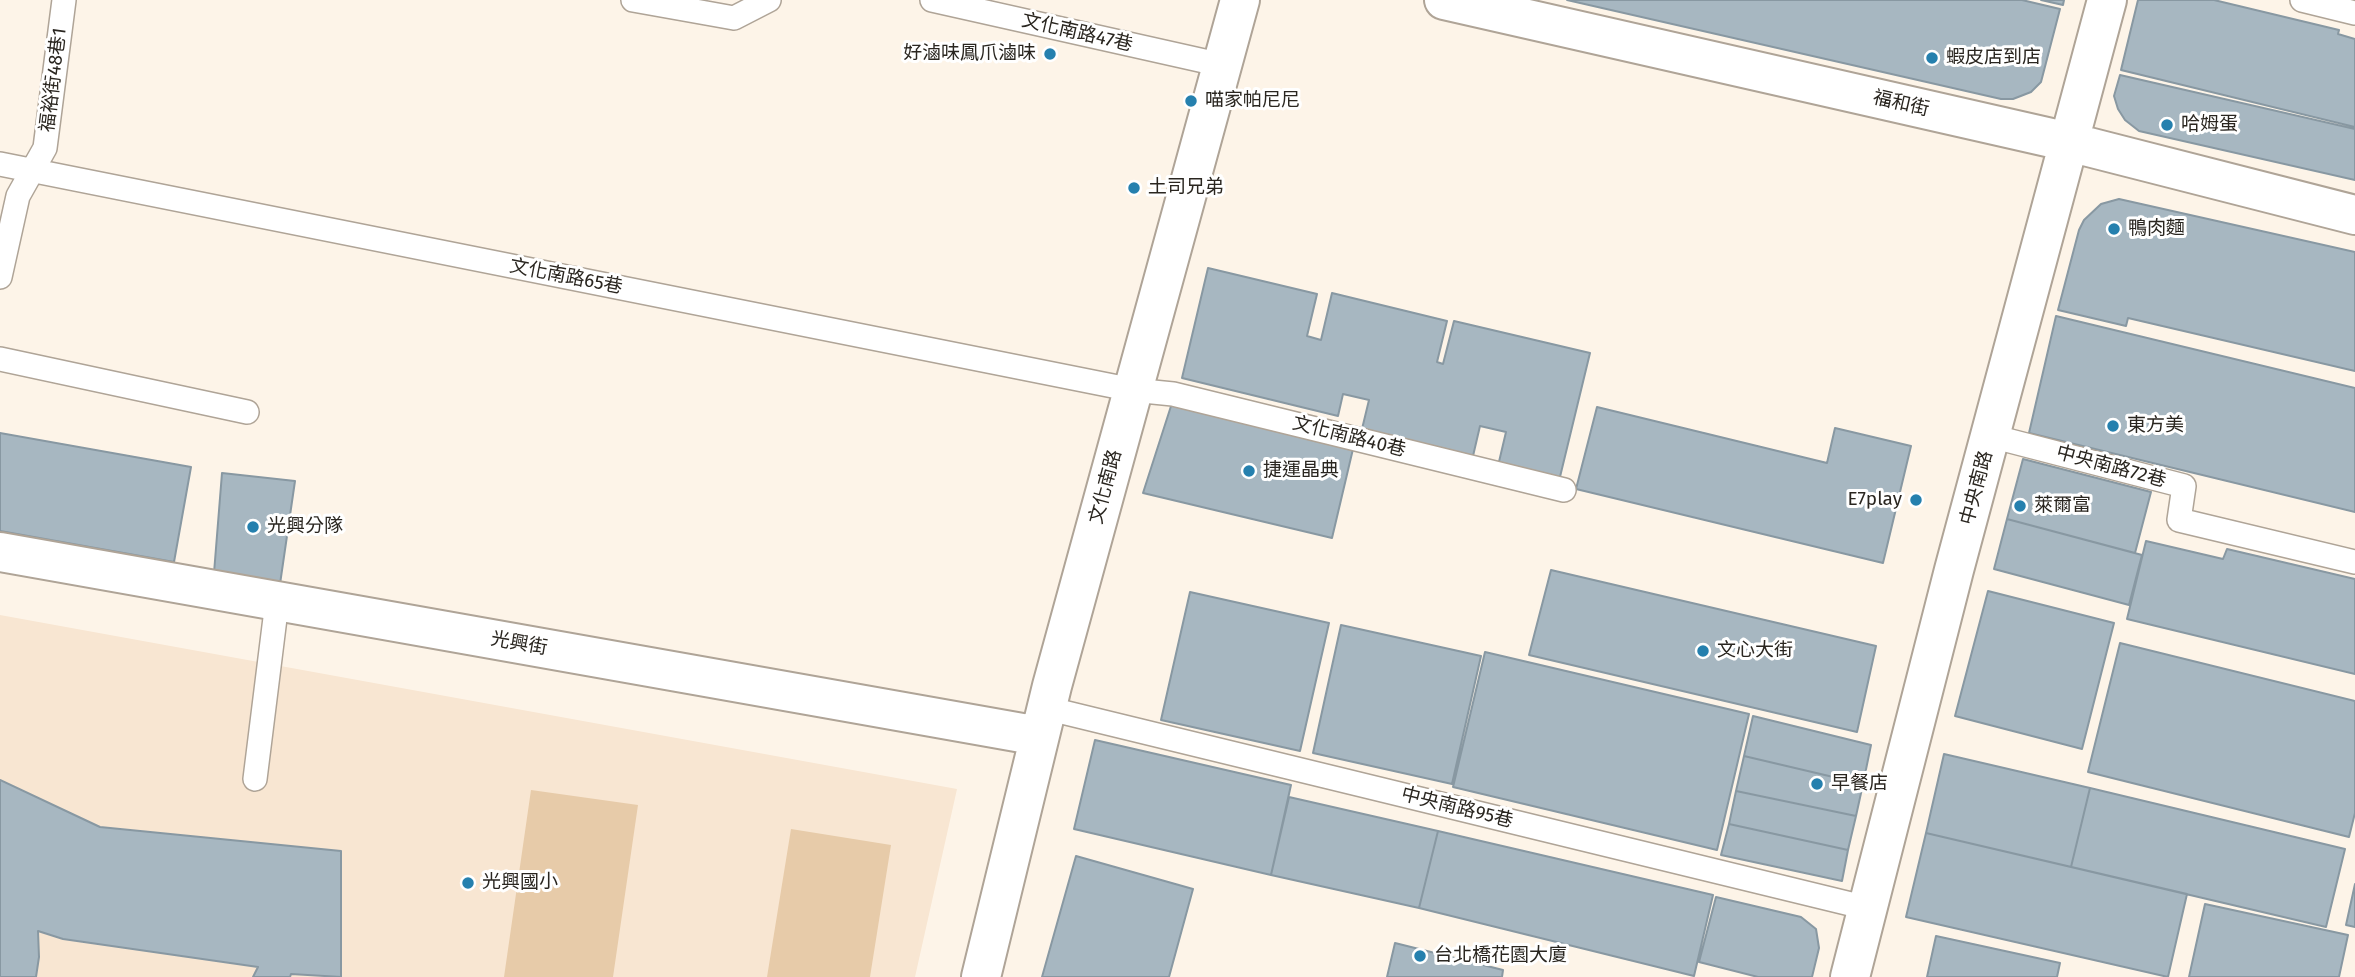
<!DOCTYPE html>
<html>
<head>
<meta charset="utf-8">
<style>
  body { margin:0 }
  canvas { display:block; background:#fdf4e8 }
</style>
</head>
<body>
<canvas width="2355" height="977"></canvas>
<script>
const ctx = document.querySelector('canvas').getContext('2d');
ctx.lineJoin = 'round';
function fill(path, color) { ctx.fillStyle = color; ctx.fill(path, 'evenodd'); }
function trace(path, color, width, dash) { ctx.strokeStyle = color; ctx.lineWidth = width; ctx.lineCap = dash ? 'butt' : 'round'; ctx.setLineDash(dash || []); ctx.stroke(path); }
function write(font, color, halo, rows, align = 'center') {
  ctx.font = font + ' "Fira Sans","Noto Sans TC",sans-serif'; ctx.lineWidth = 6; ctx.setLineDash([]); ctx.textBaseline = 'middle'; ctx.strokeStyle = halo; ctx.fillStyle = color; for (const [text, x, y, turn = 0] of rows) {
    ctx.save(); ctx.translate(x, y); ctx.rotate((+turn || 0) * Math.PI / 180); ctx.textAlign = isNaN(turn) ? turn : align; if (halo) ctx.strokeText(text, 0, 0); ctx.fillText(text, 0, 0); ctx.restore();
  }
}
fill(new Path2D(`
  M 0,615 L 957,789 L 915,977 L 0,977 Z`), '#f8e6d2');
fill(new Path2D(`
  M 531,790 L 638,805 L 613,977 L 504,977 Z
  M 791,829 L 891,845 L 870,977 L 767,977 Z`), '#e7cba9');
const building = new Path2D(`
  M 1567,0 L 2022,0 L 2060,9 L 2041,82 L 2031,92 L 2013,99 L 2001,99 Z
  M 2041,0 L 2064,0 L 2063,5 Z
  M 2138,0 L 2214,0 L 2339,30 L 2338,34 L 2355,39 L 2355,127 L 2121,70 Z
  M 2120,75 L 2355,129 L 2355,180 L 2139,131 L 2125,120 L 2118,109 L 2114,96 Z
  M 2119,199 L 2355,252 L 2355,371 L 2128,318 L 2126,326 L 2058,310 L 2079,230 L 2084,220 L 2101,204 Z
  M 1208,268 L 1317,294 L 1307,336 L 1321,340 L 1332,293 L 1447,321 L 1437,362 L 1443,364 L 1454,321 L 1590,353 L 1559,481 L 1498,466 L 1506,432 L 1480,426 L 1473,456 L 1362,429 L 1369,400 L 1343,394 L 1338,416 L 1182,378 Z
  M 2056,316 L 2355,388 L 2355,512 L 2029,433 Z
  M 1172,403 L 1353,449 L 1332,538 L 1143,493 Z
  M 1597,407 L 1827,463 L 1835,428 L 1911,446 L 1883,563 L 1576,489 Z
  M 0,433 L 191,467 L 174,562 L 0,531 Z
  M 2023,459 L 2151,492 L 2135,553 L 2007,519 Z
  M 222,473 L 295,481 L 280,584 L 214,573 Z
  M 2007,519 L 2142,555 L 2129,605 L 1994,569 Z
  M 2146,541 L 2223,559 L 2227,549 L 2355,579 L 2355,674 L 2127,619 Z
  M 1551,570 L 1876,646 L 1857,732 L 1529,655 Z
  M 1988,591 L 2114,623 L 2082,749 L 1955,716 Z
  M 1190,592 L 1329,623 L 1300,751 L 1161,720 Z
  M 1341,625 L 1481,656 L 1452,784 L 1313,753 Z
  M 2120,643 L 2355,701 L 2355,813 L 2349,837 L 2088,772 Z
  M 1485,652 L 1749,714 L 1717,850 L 1453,787 Z
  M 1753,716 L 1871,745 L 1863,784 L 1744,756 Z
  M 1095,740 L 1291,785 L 1271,875 L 1074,829 Z
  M 1944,754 L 2090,788 L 2071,867 L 1926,833 Z
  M 1744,756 L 1863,784 L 1856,816 L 1736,791 Z
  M 0,780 L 100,827 L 341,851 L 341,977 L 291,974 L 290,977 L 253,977 L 258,967 L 63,939 L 38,931 L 39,957 L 36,977 L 0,977 Z
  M 2090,788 L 2345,849 L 2326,927 L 2071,867 Z
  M 1736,791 L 1856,816 L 1848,850 L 1729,824 Z
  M 1289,797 L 1438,831 L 1419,908 L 1271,875 Z
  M 1729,824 L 1848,850 L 1842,881 L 1721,855 Z
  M 1438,831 L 1713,895 L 1694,976 L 1419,908 Z
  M 1926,833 L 2187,894 L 2168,977 L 1906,917 Z
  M 1076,856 L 1193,889 L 1169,977 L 1042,977 Z
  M 2355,884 L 2355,927 L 2346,925 Z
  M 1716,897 L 1801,917 L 1816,929 L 1819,948 L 1812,977 L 1758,977 L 1699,962 Z
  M 2205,904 L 2348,935 L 2339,977 L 2189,977 Z
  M 1936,936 L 2060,963 L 2057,977 L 1927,977 Z
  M 1395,943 L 1503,970 L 1502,977 L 1387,977 Z`);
fill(building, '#a7b7c1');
trace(building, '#8898a2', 2);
const service = new Path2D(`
  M 633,0 L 734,18 L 769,0
  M 932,0 L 1222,65
  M 2302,0 L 2355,13
  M 0,164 L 1133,390 L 1173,394 L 1564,490
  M 0,277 L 18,196 L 45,148 L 64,0
  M 0,359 L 247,412
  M 1991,436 L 2184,486 L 2179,520 L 2355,562
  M 1046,708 L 1867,908
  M 255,779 L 277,602`);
const minor = new Path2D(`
  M 1444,0 L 2069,142 L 2355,215
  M 0,552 L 1039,736
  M 981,977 L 1052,686 L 1240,0
  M 1850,977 L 1954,570 L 2107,0`);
trace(service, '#afa497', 26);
trace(minor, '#afa497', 42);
trace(service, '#fff', 23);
trace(minor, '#fff', 38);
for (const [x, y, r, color] of [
  [1050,54,7,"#2580ae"],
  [1932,58,7,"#2580ae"],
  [1191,101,7,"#2580ae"],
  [2167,125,7,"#2580ae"],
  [1134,188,7,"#2580ae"],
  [2114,229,7,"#2580ae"],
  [2113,426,7,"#2580ae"],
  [1249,471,7,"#2580ae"],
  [1916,500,7,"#2580ae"],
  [2020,506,7,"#2580ae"],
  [253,527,7,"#2580ae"],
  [1703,651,7,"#2580ae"],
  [1817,784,7,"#2580ae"],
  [468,883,7,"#2580ae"],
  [1420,956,7,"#2580ae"]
]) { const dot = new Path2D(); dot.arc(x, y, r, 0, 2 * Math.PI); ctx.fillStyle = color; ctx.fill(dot); trace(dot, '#fff', 2.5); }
write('19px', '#2a2620', '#fff', [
  ["文化南路47巷",1077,33,13],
  ["福裕街48巷1",54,80,-83],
  ["福和街",1901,104,13],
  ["文化南路65巷",566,277,11],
  ["文化南路40巷",1349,437,14],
  ["中央南路72巷",2111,467,15],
  ["文化南路",1106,487,-75],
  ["中央南路",1977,488,-75],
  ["光興街",519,644,10],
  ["中央南路95巷",1457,808,14]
]);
write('19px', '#2a2620', '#fff', [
  ["好滷味鳳爪滷味",1036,54,"right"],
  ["蝦皮店到店",1946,58],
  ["喵家帕尼尼",1205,101],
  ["哈姆蛋",2181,125],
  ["土司兄弟",1148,188],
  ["鴨肉麵",2128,229],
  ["東方美",2127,426],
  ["捷運晶典",1263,471],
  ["E7play",1902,500,"right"],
  ["萊爾富",2034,506],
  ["光興分隊",267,527],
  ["文心大街",1717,651],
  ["早餐店",1831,784],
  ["光興國小",482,883],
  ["台北橋花園大廈",1434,956]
], 'left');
</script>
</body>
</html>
